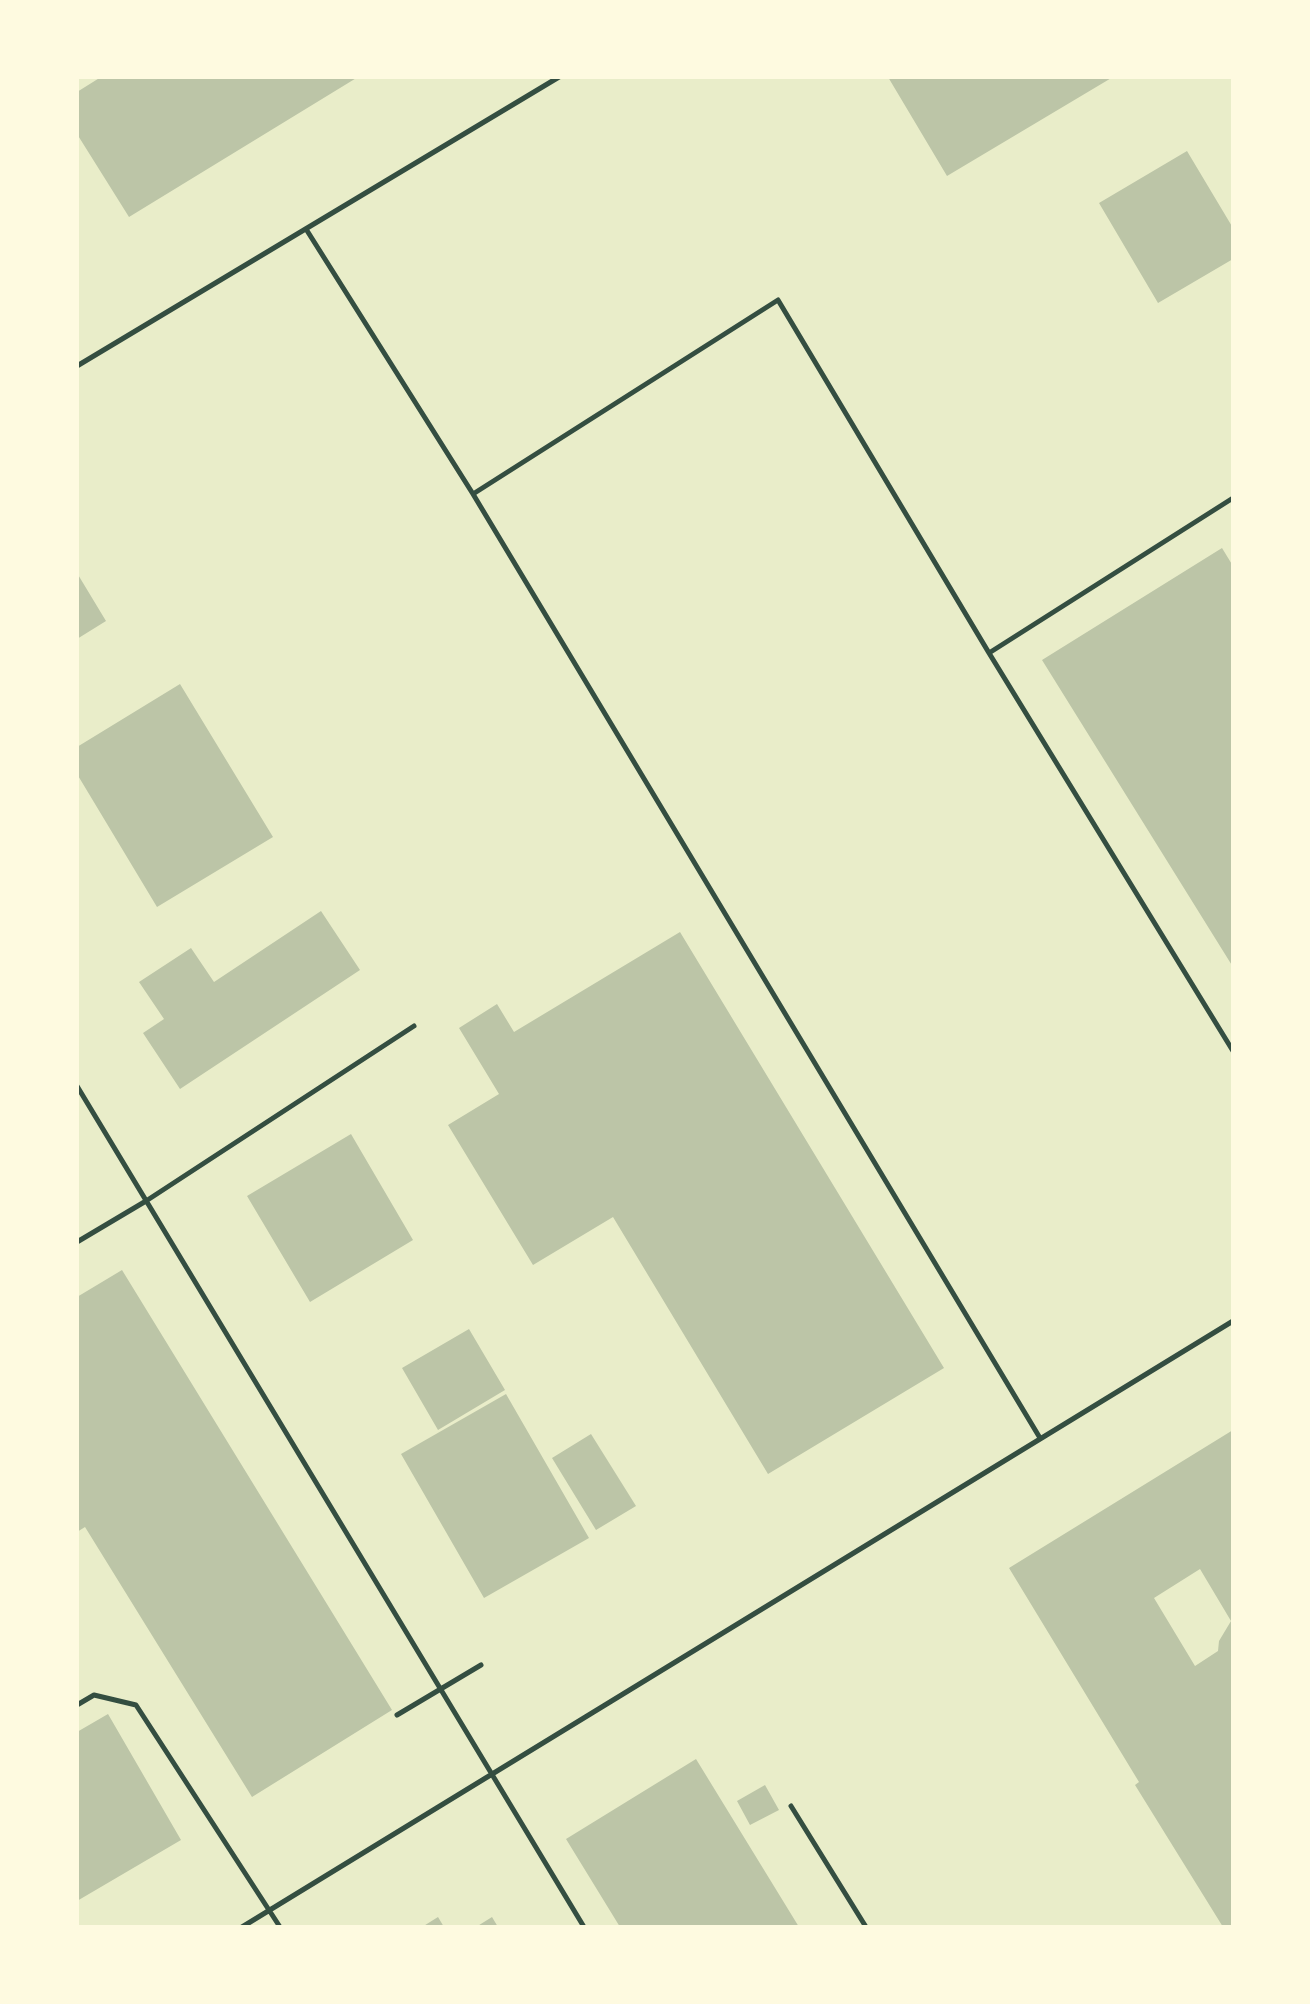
<!DOCTYPE html>
<html>
<head>
<meta charset="utf-8">
<style>
  body { margin:0 }
  #map { position:relative; width:1310px; height:2004px; overflow:hidden; background:#e9edc9; font-family:"Open Sans",sans-serif }
  canvas { display:block }
  .frame { position:absolute; inset:0; border:79px solid #fefae0; pointer-events:none }
</style>
</head>
<body>
<div id="map">
<canvas width="1310" height="2004"></canvas>
<div class="frame"></div>
</div>
<script>
const ctx = document.querySelector('canvas').getContext('2d');
ctx.lineJoin = 'round';
function fill(path, color) { ctx.fillStyle = color; ctx.fill(path, 'evenodd'); }
function trace(path, color, width, dash) { ctx.strokeStyle = color; ctx.lineWidth = width; ctx.lineCap = dash ? 'butt' : 'round'; ctx.setLineDash(dash || []); ctx.stroke(path); }
fill(new Path2D(`
  M 101,77 L 358,77 L 129,217 L 77,134 L 77,92 Z
  M 888,77 L 1113,77 L 947,176 Z
  M 1187,151 L 1233,228 L 1233,259 L 1158,303 L 1099,203 Z
  M 1222,548 L 1233,566 L 1233,967 L 1042,660 Z
  M 77,573 L 106,621 L 77,639 Z
  M 180,684 L 273,837 L 157,907 L 77,774 L 77,747 Z
  M 321,911 L 360,970 L 180,1089 L 143,1033 L 164,1019 L 139,982 L 191,948 L 214,982 Z
  M 680,932 L 944,1368 L 768,1474 L 613,1217 L 533,1265 L 448,1125 L 499,1094 L 459,1028 L 497,1004 L 514,1032 Z
  M 351,1134 L 413,1240 L 310,1302 L 247,1196 Z
  M 122,1270 L 392,1710 L 252,1797 L 85,1527 L 77,1532 L 77,1297 Z
  M 469,1329 L 505,1390 L 438,1430 L 402,1368 Z
  M 506,1394 L 589,1538 L 484,1598 L 401,1454 Z
  M 1233,1430 L 1233,1927 L 1223,1927 L 1135,1785 L 1139,1782 L 1009,1568 ZM 1200,1569 L 1231,1621 L 1219,1641 L 1218,1651 L 1195,1666 L 1154,1598 Z
  M 591,1434 L 636,1506 L 596,1530 L 552,1458 Z
  M 108,1714 L 181,1840 L 77,1901 L 77,1732 Z
  M 696,1759 L 799,1927 L 620,1927 L 566,1839 Z
  M 765,1785 L 779,1810 L 750,1825 L 737,1801 Z
  M 438,1917 L 444,1927 L 422,1927 Z
  M 492,1917 L 498,1927 L 476,1927 Z`), '#bcc5a7');
trace(new Path2D(`
  M 306,229 L 473,494 L 778,300 L 989,653
  M 77,366 L 559,77
  M 473,494 L 1040,1438
  M 1233,498 L 989,653 L 1233,1051
  M 77,1086 L 584,1927
  M 77,1242 L 146,1201 L 414,1026
  M 77,1705 L 94,1695 L 136,1705 L 280,1927
  M 397,1715 L 481,1665
  M 791,1806 L 866,1927
  M 242,1927 L 1233,1321`), '#344e41', 5);
</script>
</body>
</html>
